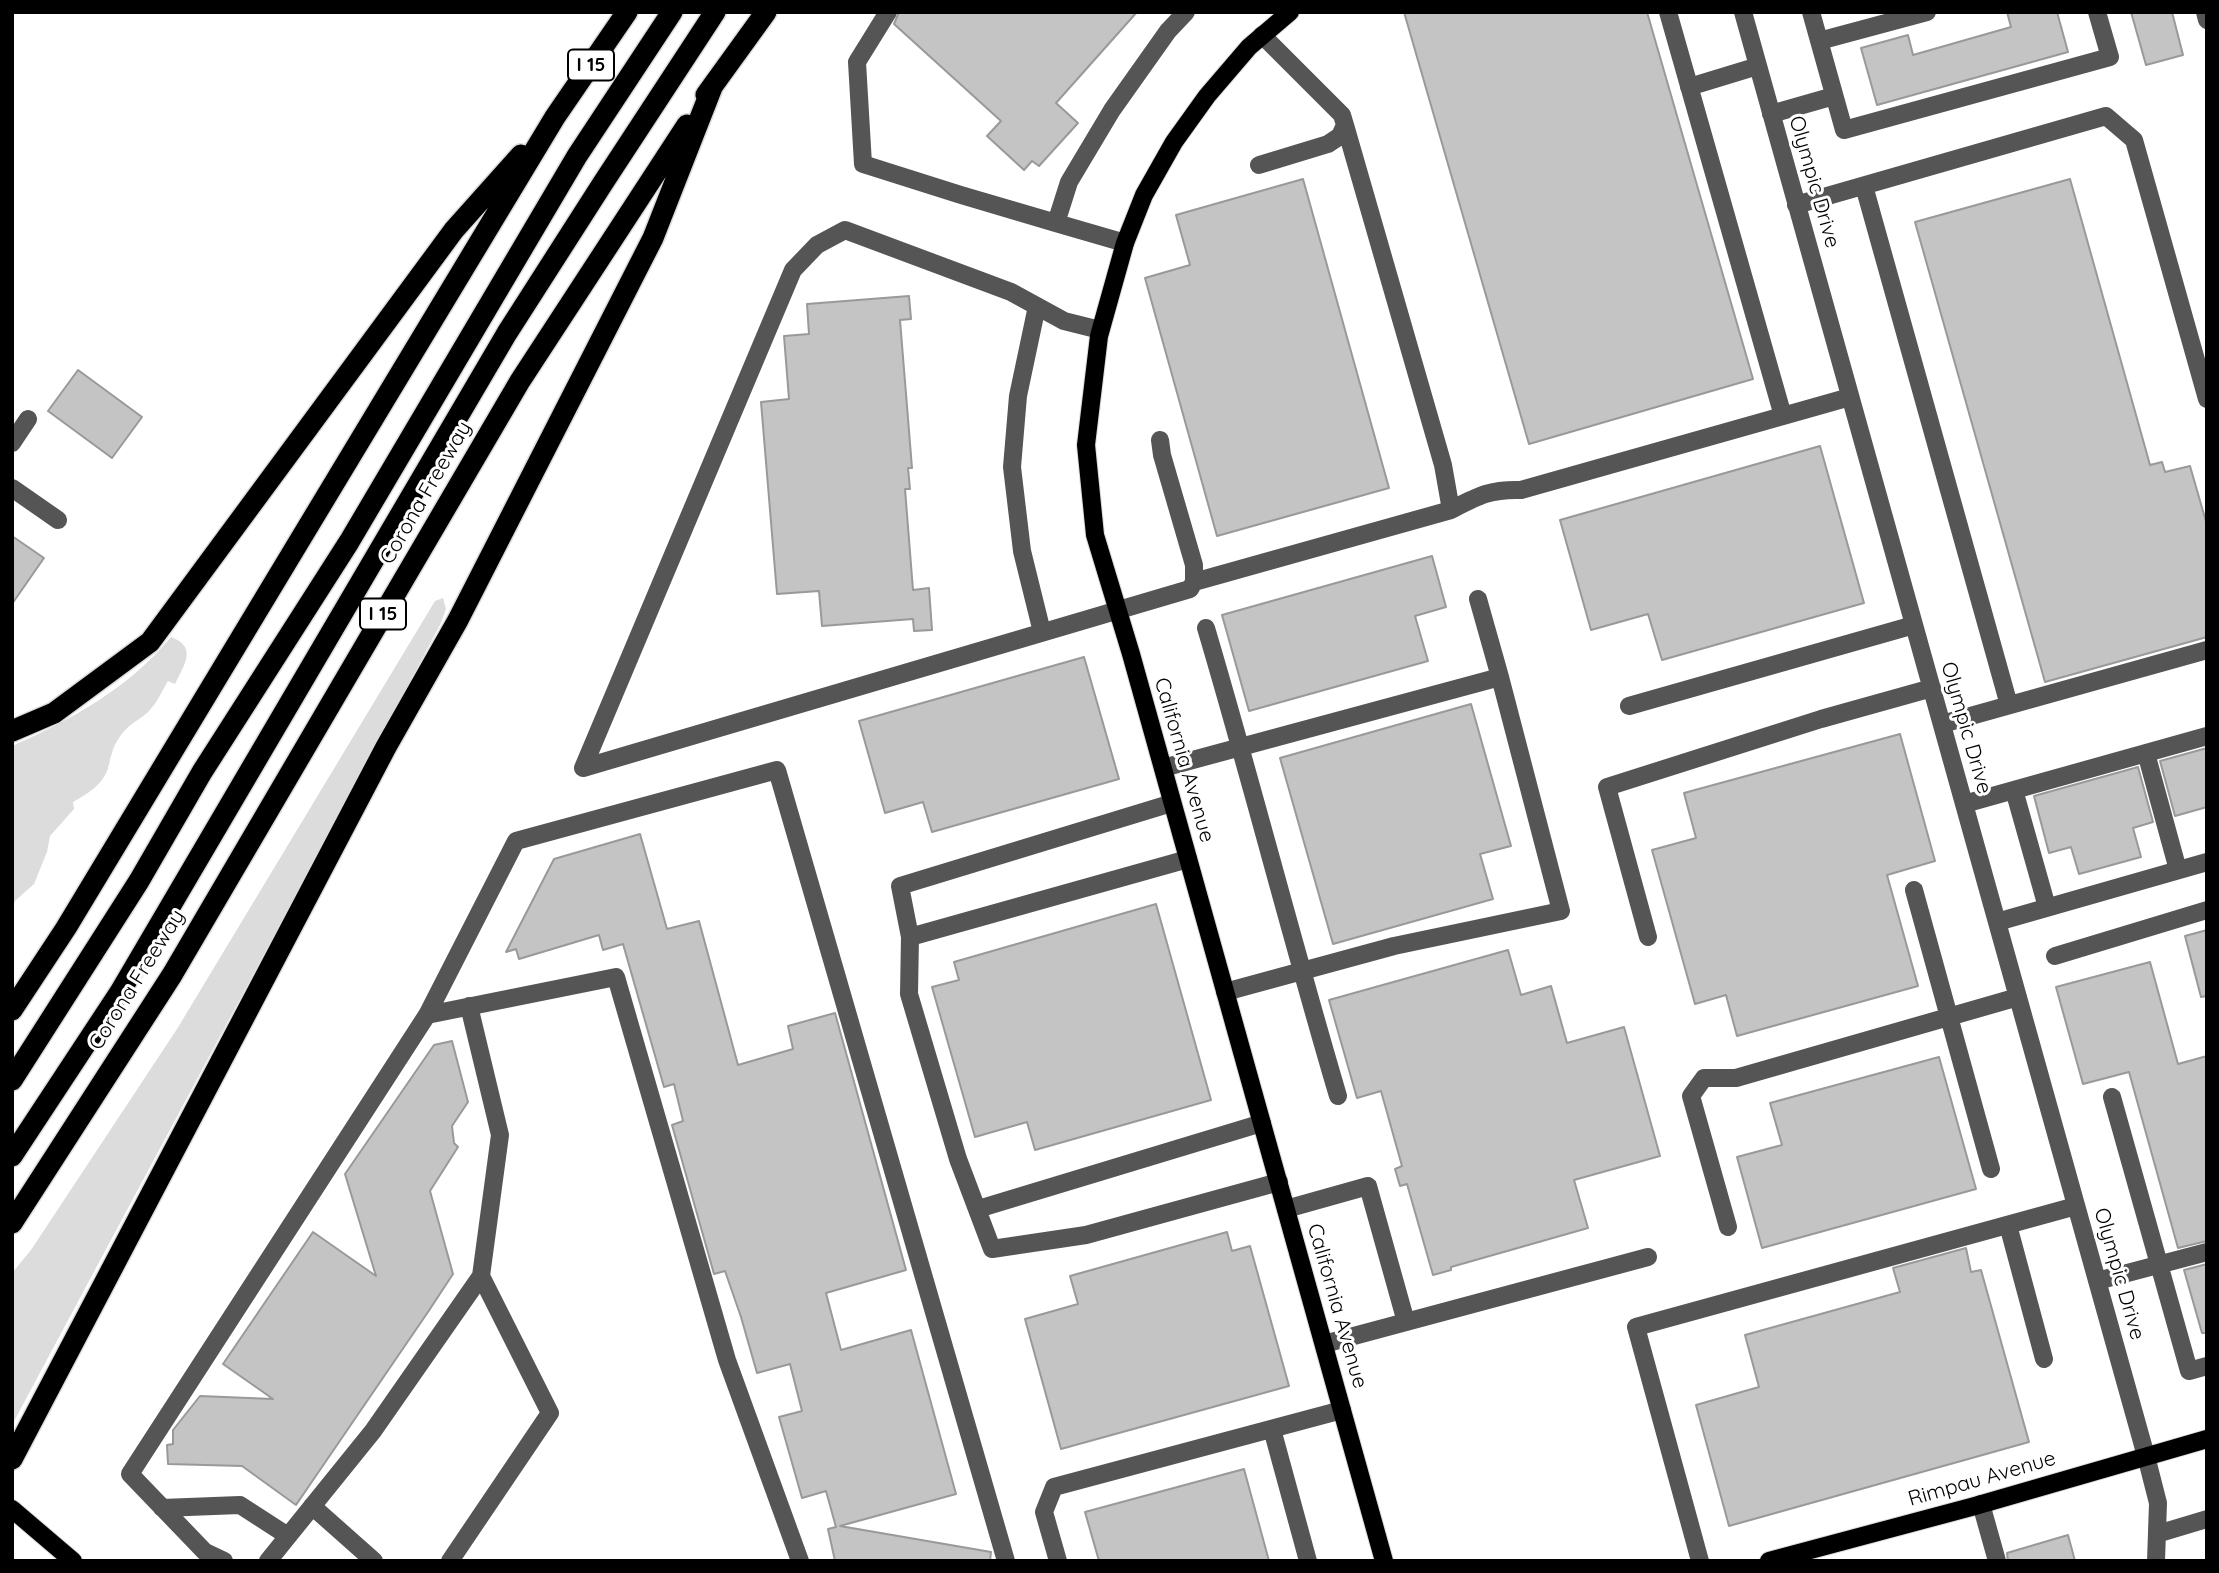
<!DOCTYPE html>
<html>
<head>
<meta charset="utf-8">
<style>
  body { margin:0 }
  #map { position:relative; width:2219px; height:1573px; overflow:hidden; background:#fff; font-family:Quicksand,sans-serif }
  canvas { display:block }
  .frame { position:absolute; inset:0; border:14px solid #000; pointer-events:none }
</style>
</head>
<body>
<div id="map">
<canvas width="2219" height="1573"></canvas>
<div class="frame"></div>
</div>
<script>
const ctx = document.querySelector('canvas').getContext('2d');
ctx.lineJoin = 'round';
function fill(path, color) { ctx.fillStyle = color; ctx.fill(path, 'evenodd'); }
function trace(path, color, width, dash) { ctx.strokeStyle = color; ctx.lineWidth = width; ctx.lineCap = dash ? 'butt' : 'round'; ctx.setLineDash(dash || []); ctx.stroke(path); }
function write(font, color, halo, rows, align = 'center') {
  ctx.font = font + ' Quicksand,sans-serif'; ctx.lineWidth = 6; ctx.setLineDash([]); ctx.textBaseline = 'middle'; ctx.strokeStyle = halo; ctx.fillStyle = color; for (const [text, x, y, turn = 0] of rows) {
    ctx.save(); ctx.translate(x, y); ctx.rotate((+turn || 0) * Math.PI / 180); ctx.textAlign = isNaN(turn) ? turn : align; if (halo) ctx.strokeText(text, 0, 0); ctx.fillText(text, 0, 0); ctx.restore();
  }
}
fill(new Path2D(`
  M 443,598 L 446,609 L 441,623 L 12,1425 L 12,1273 L 31,1250 L 177,1029 L 435,601 Z
  M 171,637 C 198,647 184,665 175,684 L 168,681 C 162,691 156,705 147,713 C 136,722 127,725 119,738 C 112,748 111,757 108,768 C 103,785 87,794 73,802 L 74,809 L 50,836 L 47,852 L 34,884 L 15,901 L 12,907 L 12,746 C 71,720 129,688 171,637 Z`), '#dcdcdc');
const building = new Path2D(`
  M 899,12 L 1137,12 L 1056,103 L 1078,123 L 1039,166 L 1032,161 L 1024,170 L 987,136 L 1001,121 L 894,24 Z
  M 1404,12 L 1647,12 L 1753,379 L 1529,444 Z
  M 2007,12 L 2057,12 L 2068,52 L 1877,105 L 1861,48 L 1908,35 L 1913,55 L 2011,27 Z
  M 2131,12 L 2172,12 L 2183,55 L 2146,65 Z
  M 1303,179 L 1389,488 L 1217,536 L 1145,278 L 1190,265 L 1176,215 Z
  M 2070,179 L 2150,465 L 2162,462 L 2165,472 L 2190,466 L 2207,525 L 2207,637 L 2045,682 L 1915,222 Z
  M 909,296 L 911,319 L 900,320 L 912,468 L 908,468 L 910,489 L 905,489 L 913,590 L 929,588 L 932,630 L 914,631 L 913,619 L 822,626 L 819,591 L 777,594 L 761,402 L 789,399 L 784,336 L 809,334 L 807,304 Z
  M 78,370 L 142,417 L 112,458 L 48,411 Z
  M 1820,446 L 1864,603 L 1662,660 L 1648,614 L 1591,630 L 1560,520 Z
  M 12,536 L 44,558 L 12,604 Z
  M 1432,556 L 1446,607 L 1415,616 L 1428,661 L 1249,711 L 1222,615 Z
  M 1084,657 L 1119,779 L 932,832 L 923,802 L 885,813 L 859,721 Z
  M 1471,704 L 1511,846 L 1480,854 L 1493,899 L 1333,944 L 1280,758 Z
  M 1900,734 L 1935,861 L 1887,875 L 1918,986 L 1737,1036 L 1726,995 L 1695,1004 L 1652,850 L 1696,838 L 1684,793 Z
  M 2207,748 L 2207,807 L 2175,816 L 2160,761 Z
  M 2138,767 L 2153,822 L 2133,828 L 2141,857 L 2079,874 L 2071,847 L 2049,853 L 2034,796 Z
  M 640,834 L 667,929 L 699,921 L 738,1065 L 793,1049 L 788,1026 L 835,1013 L 906,1270 L 826,1293 L 841,1350 L 911,1330 L 956,1494 L 840,1526 L 991,1552 L 990,1561 L 835,1561 L 828,1529 L 836,1527 L 826,1491 L 802,1498 L 779,1417 L 802,1411 L 790,1364 L 757,1373 L 741,1317 L 725,1271 L 714,1274 L 672,1125 L 683,1121 L 674,1084 L 664,1087 L 623,944 L 603,950 L 599,935 L 519,959 L 516,949 L 506,952 L 554,859 Z
  M 1156,904 L 1211,1100 L 1035,1150 L 1027,1122 L 975,1137 L 932,987 L 959,980 L 954,962 Z
  M 2207,930 L 2207,996 L 2201,997 L 2185,936 Z
  M 1508,950 L 1521,995 L 1551,986 L 1567,1043 L 1624,1027 L 1660,1156 L 1574,1180 L 1588,1228 L 1451,1267 L 1451,1270 L 1433,1275 L 1407,1184 L 1400,1186 L 1395,1169 L 1402,1166 L 1381,1091 L 1357,1098 L 1329,1000 Z
  M 2150,962 L 2178,1064 L 2207,1056 L 2207,1241 L 2178,1248 L 2129,1072 L 2083,1084 L 2056,987 Z
  M 452,1041 L 468,1102 L 452,1126 L 454,1143 L 458,1147 L 430,1191 L 453,1274 L 428,1312 L 296,1505 L 242,1466 L 168,1464 L 167,1445 L 173,1444 L 173,1430 L 200,1396 L 273,1399 L 223,1364 L 313,1232 L 376,1276 L 345,1174 L 434,1045 Z
  M 1939,1057 L 1976,1189 L 1762,1248 L 1737,1157 L 1782,1145 L 1770,1103 Z
  M 1227,1232 L 1232,1251 L 1250,1246 L 1289,1386 L 1061,1449 L 1025,1319 L 1078,1304 L 1070,1276 Z
  M 1966,1248 L 1971,1272 L 1981,1270 L 2029,1442 L 1729,1526 L 1696,1405 L 1759,1387 L 1745,1335 L 1900,1292 L 1893,1268 Z
  M 2207,1264 L 2207,1333 L 2202,1333 L 2184,1270 Z
  M 1244,1469 L 1269,1561 L 1099,1561 L 1085,1512 Z
  M 2068,1535 L 2075,1561 L 2008,1561 L 2007,1553 Z`);
fill(building, '#c4c4c4');
trace(building, '#999', 2);
const major = new Path2D(`
  M 1290,12 L 1249,47 L 1207,96 L 1174,142 L 1144,195 L 1125,243 L 1099,336 L 1086,445 L 1095,535 L 1131,654 L 1384,1561
  M 12,1509 L 73,1561
  M 1769,1561 L 1975,1506 L 2207,1439`);
const highway = new Path2D(`
  M 706,95 L 766,12
  M 12,731 L 54,713 L 150,642 L 454,230 L 521,155
  M 12,1010 L 66,928 L 555,117 L 627,12
  M 12,1080 L 139,881 L 202,772 L 349,542 L 577,156 L 672,12
  M 12,1156 L 120,992 L 507,333 L 603,183 L 715,12
  M 12,1223 L 172,975 L 520,381 L 687,125
  M 12,1459 L 386,747 L 458,620 L 653,238 L 713,85`);
trace(major, '#dbdbdb', 20);
trace(highway, '#dbdbdb', 24);
trace(new Path2D(`
  M 888,12 L 857,62 L 863,164 L 961,195 L 1056,223
  M 1668,12 L 1783,416
  M 1743,12 L 2146,1456 L 2158,1503 L 2156,1561
  M 1811,12 L 1844,130 L 2110,57 L 2097,12
  M 2205,12 L 2207,20
  M 1819,41 L 1927,12
  M 1689,87 L 1758,66
  M 1771,114 L 1834,96
  M 1259,165 L 1328,144 L 1340,136 L 1345,125 L 1342,115 L 1262,35
  M 1864,186 L 2009,705
  M 1796,205 L 2106,116 L 2134,140 L 2207,399
  M 1125,243 L 1056,223 L 1069,182 L 1112,110 L 1168,31 L 1186,12
  M 1037,306 L 1018,396 L 1012,467 L 1022,551 L 1042,632
  M 1100,330 L 1064,321 L 1011,292 L 845,230 L 817,245 L 793,270 L 583,768 L 1190,589 L 1194,582 L 1194,565 L 1162,455 L 1160,440
  M 12,443 L 28,419
  M 12,488 L 58,520
  M 1451,510 C 1478,496 1490,489 1521,490 L 1850,397
  M 1194,582 L 1451,510 L 1443,465 L 1345,125
  M 1478,599 L 1500,677
  M 1206,628 C 1252,783 1292,941 1338,1096
  M 1629,706 L 1914,625
  M 1942,724 L 2207,650
  M 2146,753 L 2178,870
  M 1163,768 L 1500,677 L 1561,911 L 1394,946 L 1225,992
  M 2014,790 L 2047,907
  M 1964,804 L 2207,736
  M 1188,859 L 910,937 L 909,994 L 958,1159 L 992,1249 L 1086,1235 L 1279,1182
  M 1914,890 L 1991,1169
  M 1997,922 L 2207,862
  M 910,937 L 900,886 L 1172,803
  M 1648,937 L 1607,787 L 1821,719 L 1932,688
  M 2055,956 L 2207,910
  M 427,1015 L 516,841 L 777,770 L 1006,1561
  M 2112,1097 L 2189,1371 L 2207,1366
  M 978,1209 L 1262,1123
  M 1286,1209 L 1368,1186 L 1406,1322
  M 2008,1225 L 2044,1359
  M 1728,1227 L 1691,1096 L 1704,1078 L 1736,1078 L 2018,997
  M 2097,1281 L 2207,1252
  M 1324,1344 L 1648,1257
  M 1272,1429 L 1308,1561
  M 1981,1504 L 1997,1561
  M 312,1506 L 374,1561
  M 162,1508 L 240,1505 L 288,1536
  M 2157,1534 L 2207,1519
  M 224,1561 L 205,1552 L 130,1474 L 427,1015 L 616,977 L 727,1360 L 800,1561
  M 268,1561 L 373,1431 L 481,1276 L 500,1135 L 469,1006
  M 450,1561 L 550,1413 L 481,1276
  M 1058,1561 L 1044,1512 L 1054,1487 L 1342,1410
  M 1700,1561 L 1636,1327 L 2076,1206`), '#555', 18);
trace(major, '#000', 18);
trace(highway, '#000', 21);
for (const [x, y, w] of [
  [591,65,46],
  [383,614,46]
]) { const box = new Path2D(); box.roundRect(x - w / 2, y - 15.5, w, 31, 5); ctx.fillStyle = '#fff'; ctx.fill(box); trace(box, '#000', 2); }
write('bold 19px', '#000', null, [
  ["I 15",591,65],
  ["I 15",383,614]
]);
write('21px', '#000', '#fff', [
  ["Olympic Drive",1814,182,74],
  ["Corona Freeway",426,493,-60],
  ["Olympic Drive",1966,728,74],
  ["California Avenue",1184,760,74],
  ["Corona Freeway",137,980,-58],
  ["Olympic Drive",2119,1274,74],
  ["California Avenue",1337,1306,74],
  ["Rimpau Avenue",1982,1479,-16]
]);
</script>
</body>
</html>
